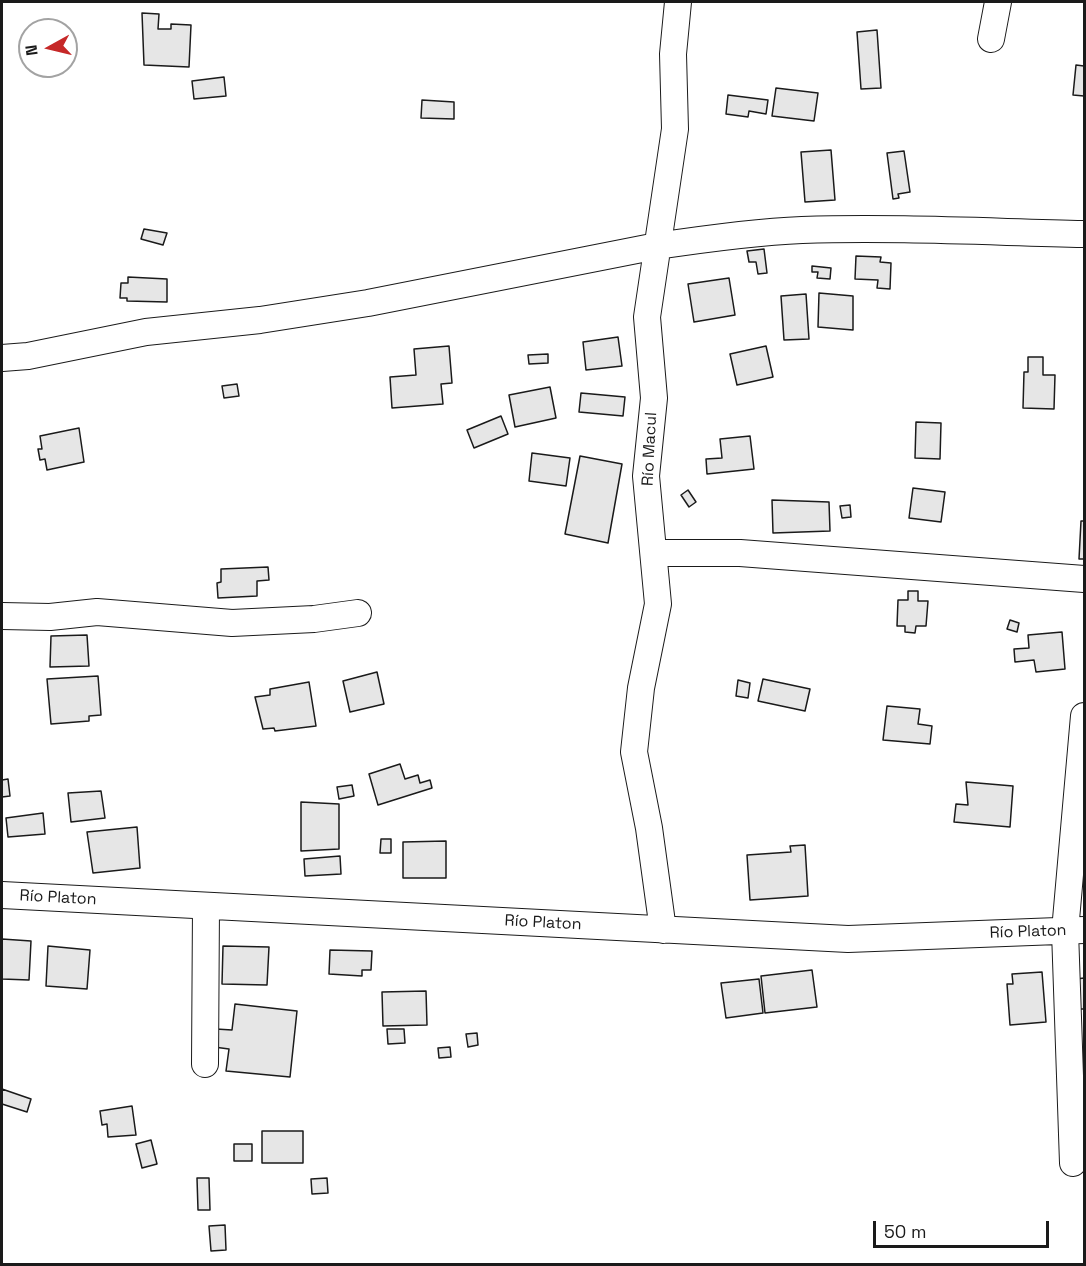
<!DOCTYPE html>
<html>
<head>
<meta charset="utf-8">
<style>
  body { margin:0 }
  #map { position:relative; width:1086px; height:1266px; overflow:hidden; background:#fff; font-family:"Space Grotesk",sans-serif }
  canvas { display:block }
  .frame { position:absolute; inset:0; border:3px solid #1a1a1a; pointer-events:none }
  .north { position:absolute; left:18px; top:18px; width:60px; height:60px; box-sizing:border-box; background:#fff; border:2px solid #a3a3a3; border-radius:50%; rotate:262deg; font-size:16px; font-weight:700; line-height:24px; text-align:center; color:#1a1a1a }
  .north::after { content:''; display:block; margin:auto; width:21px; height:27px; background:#c62828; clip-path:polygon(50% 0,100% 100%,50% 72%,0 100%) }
  .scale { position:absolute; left:873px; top:1221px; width:176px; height:27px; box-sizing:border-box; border:3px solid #1a1a1a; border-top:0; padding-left:8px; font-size:18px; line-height:21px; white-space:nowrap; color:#1a1a1a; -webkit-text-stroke:4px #fff; paint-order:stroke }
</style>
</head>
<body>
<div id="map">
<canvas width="1086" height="1266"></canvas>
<div class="frame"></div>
<div class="north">N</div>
<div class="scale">50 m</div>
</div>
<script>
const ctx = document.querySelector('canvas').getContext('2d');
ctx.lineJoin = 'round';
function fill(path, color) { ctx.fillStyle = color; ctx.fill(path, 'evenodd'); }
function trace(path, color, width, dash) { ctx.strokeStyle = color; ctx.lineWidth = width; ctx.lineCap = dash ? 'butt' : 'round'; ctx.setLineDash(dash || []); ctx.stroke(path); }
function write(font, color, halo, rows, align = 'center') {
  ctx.font = font + ' "Space Grotesk",sans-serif'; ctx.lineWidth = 4.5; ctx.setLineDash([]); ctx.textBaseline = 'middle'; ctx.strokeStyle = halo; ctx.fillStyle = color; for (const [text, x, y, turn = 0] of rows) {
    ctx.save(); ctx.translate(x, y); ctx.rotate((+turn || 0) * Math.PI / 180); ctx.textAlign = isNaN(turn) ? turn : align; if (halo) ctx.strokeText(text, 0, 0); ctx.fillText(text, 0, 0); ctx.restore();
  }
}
const building = new Path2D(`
  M 142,13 L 159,14 L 158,29 L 171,29 L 171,24 L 191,25 L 189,67 L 144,65 Z
  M 877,30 L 881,88 L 861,89 L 857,32 Z
  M 1076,65 L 1084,66 L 1084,96 L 1073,95 Z
  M 224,77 L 226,96 L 194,99 L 192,81 Z
  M 776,88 L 818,93 L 814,121 L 772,116 Z
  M 728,95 L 768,100 L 766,114 L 749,111 L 748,117 L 726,114 Z
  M 422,100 L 454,102 L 454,119 L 421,118 Z
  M 831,150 L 835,200 L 805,202 L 801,152 Z
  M 904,151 L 910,192 L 898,194 L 899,198 L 893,199 L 887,153 Z
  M 144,229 L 167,233 L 163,245 L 141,239 Z
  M 764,249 L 767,273 L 758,274 L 756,262 L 749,262 L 747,251 Z
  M 856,256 L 881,257 L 880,262 L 891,263 L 890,289 L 877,288 L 878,280 L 855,279 Z
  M 812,266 L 831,268 L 830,279 L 817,278 L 818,272 L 812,272 Z
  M 128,277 L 167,279 L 167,302 L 127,301 L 127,298 L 120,298 L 121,283 L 128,283 Z
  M 729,278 L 735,315 L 694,322 L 688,284 Z
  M 819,293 L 853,296 L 853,330 L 818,327 Z
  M 806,294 L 809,339 L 784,340 L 781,296 Z
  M 618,337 L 622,366 L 586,370 L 583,342 Z
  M 449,346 L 452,383 L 441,384 L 443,404 L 392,408 L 390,377 L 416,375 L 414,349 Z
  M 766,346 L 773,377 L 737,385 L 730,354 Z
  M 548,354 L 548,363 L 529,364 L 528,355 Z
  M 1028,357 L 1043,357 L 1043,375 L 1055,375 L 1054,409 L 1023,408 L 1024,372 L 1028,372 Z
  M 237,384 L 239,396 L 224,398 L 222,386 Z
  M 550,387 L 556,418 L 515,427 L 509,395 Z
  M 581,393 L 625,397 L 623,416 L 579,412 Z
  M 501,416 L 508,434 L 474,448 L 467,430 Z
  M 916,422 L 941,423 L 940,459 L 915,458 Z
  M 79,428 L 84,462 L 47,470 L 45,459 L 40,460 L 38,449 L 42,449 L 40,436 Z
  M 750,436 L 754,469 L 707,474 L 706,459 L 722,458 L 720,439 Z
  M 532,453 L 570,458 L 566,486 L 529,481 Z
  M 580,456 L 622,464 L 608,543 L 565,534 Z
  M 913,488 L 945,492 L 941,522 L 909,518 Z
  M 688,490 L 696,502 L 689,507 L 681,495 Z
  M 772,500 L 829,502 L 830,531 L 773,533 Z
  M 850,505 L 851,517 L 842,518 L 840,506 Z
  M 1081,521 L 1084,521 L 1084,559 L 1079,559 Z
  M 268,567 L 269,580 L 257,581 L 257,596 L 218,598 L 217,583 L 221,582 L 221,569 Z
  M 908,591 L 918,591 L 918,601 L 928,601 L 926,626 L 916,626 L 915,633 L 905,632 L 905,626 L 897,626 L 898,600 L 908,600 Z
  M 1010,620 L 1019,623 L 1017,632 L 1007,629 Z
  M 1062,632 L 1065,669 L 1036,672 L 1034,660 L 1015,662 L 1014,649 L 1029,648 L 1028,635 Z
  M 87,635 L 89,666 L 50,667 L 51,636 Z
  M 377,672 L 384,704 L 350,712 L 343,681 Z
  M 98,676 L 101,715 L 89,716 L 89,721 L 51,724 L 47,679 Z
  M 763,679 L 810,689 L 805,711 L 758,701 Z
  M 738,680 L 750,683 L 748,698 L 736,696 Z
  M 309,682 L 316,726 L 275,731 L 274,728 L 263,729 L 255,697 L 270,695 L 270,689 Z
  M 887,706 L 920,709 L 918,724 L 932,726 L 930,744 L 883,740 Z
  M 400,764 L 405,779 L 418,775 L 420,783 L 430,780 L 432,788 L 378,805 L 369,774 Z
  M 8,779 L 10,796 L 2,797 L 2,780 Z
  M 966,782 L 1013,786 L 1010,827 L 954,822 L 956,804 L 968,805 Z
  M 352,785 L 354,796 L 339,799 L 337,787 Z
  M 101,791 L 105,818 L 71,822 L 68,793 Z
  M 301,802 L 339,804 L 339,849 L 301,851 Z
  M 43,813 L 45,834 L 8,837 L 6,818 Z
  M 137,827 L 140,868 L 93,873 L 87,832 Z
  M 381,839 L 391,839 L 391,853 L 380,853 Z
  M 446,841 L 446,878 L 403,878 L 403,842 Z
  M 805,845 L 808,896 L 750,900 L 747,855 L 791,852 L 790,846 Z
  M 340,856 L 341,874 L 305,876 L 304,859 Z
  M 2,939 L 31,941 L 29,980 L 2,979 Z
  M 48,946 L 90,950 L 87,989 L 46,986 Z
  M 223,946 L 269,947 L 267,985 L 222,984 Z
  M 330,950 L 372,951 L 371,970 L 362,970 L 362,976 L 329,974 Z
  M 812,970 L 817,1007 L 765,1013 L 761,976 Z
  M 1042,972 L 1046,1022 L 1010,1025 L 1007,984 L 1013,984 L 1012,974 Z
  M 1084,978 L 1084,1009 L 1078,1009 L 1076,979 Z
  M 759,979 L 763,1013 L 726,1018 L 721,983 Z
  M 426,991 L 427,1025 L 383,1026 L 382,992 Z
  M 235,1004 L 297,1011 L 290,1077 L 226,1071 L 229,1049 L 214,1047 L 216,1029 L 232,1030 Z
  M 387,1029 L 404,1029 L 405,1043 L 388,1044 Z
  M 477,1033 L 478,1045 L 468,1047 L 466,1034 Z
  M 450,1047 L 451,1057 L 439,1058 L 438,1048 Z
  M 2,1089 L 31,1099 L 27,1112 L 2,1104 Z
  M 132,1106 L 136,1135 L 108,1137 L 107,1124 L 102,1125 L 100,1111 Z
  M 262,1131 L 303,1131 L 303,1163 L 262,1163 Z
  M 151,1140 L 157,1164 L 142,1168 L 136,1144 Z
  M 234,1144 L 252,1144 L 252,1161 L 234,1161 Z
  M 197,1178 L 209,1178 L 210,1210 L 198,1210 Z
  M 327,1178 L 328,1193 L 312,1194 L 311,1179 Z
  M 225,1225 L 226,1250 L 211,1251 L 209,1226 Z`);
fill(building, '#e6e6e6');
trace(building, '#1a1a1a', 1.5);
const minor = new Path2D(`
  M 991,39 L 998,2
  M 2,358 L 28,356 L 146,332 L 260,320 L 368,303 L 657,246 C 704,239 753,232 802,230 C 896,227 990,232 1084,234
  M 654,553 L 740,553 L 1084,579
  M 2,616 L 50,617 L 97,612 L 232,623 L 314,619 L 358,613
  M 2,895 L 848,939 L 1084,930
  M 663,930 L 649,828 L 634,752 L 641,688 L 658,604 L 646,476 L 654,398 L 647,317 L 675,129 L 673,54 L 678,2
  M 205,1064 L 206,906
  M 1073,1163 L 1065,931 L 1084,716`);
trace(minor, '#1a1a1a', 28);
trace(minor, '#fff', 26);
write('16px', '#1a1a1a', '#fff', [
  ["Río Macul",650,449,-87],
  ["Río Platon",58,898,3],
  ["Río Platon",543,923,3],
  ["Río Platon",1028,932,-2]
]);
</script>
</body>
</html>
